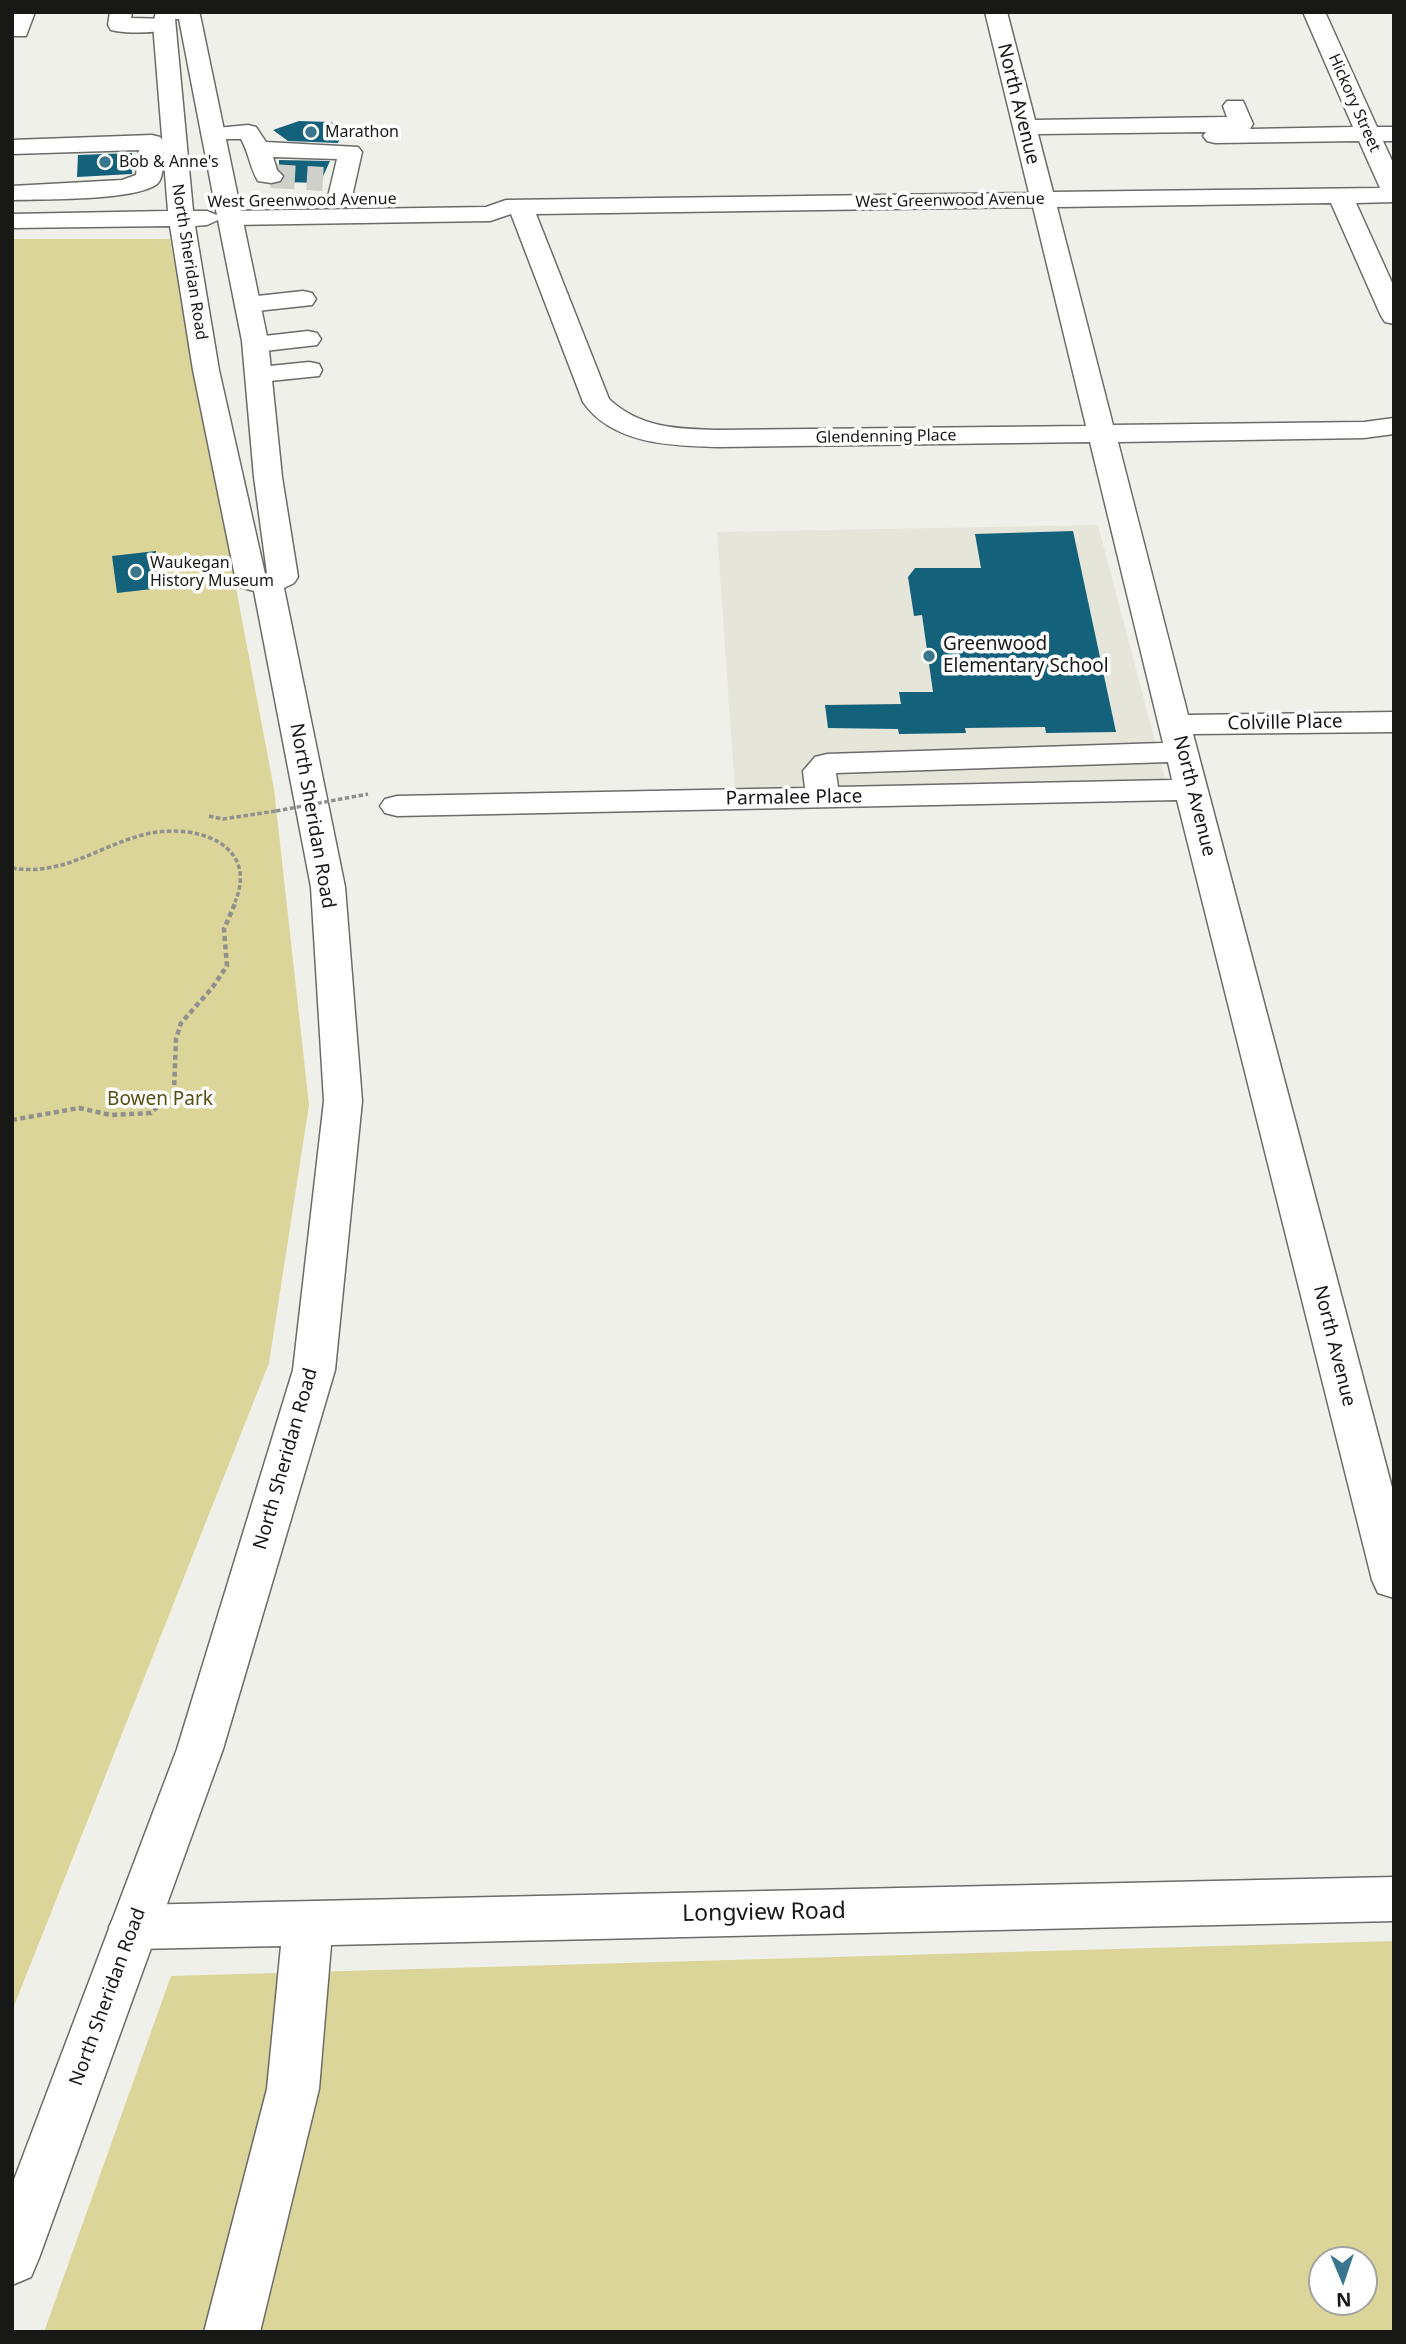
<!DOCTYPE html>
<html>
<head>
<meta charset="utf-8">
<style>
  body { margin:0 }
  #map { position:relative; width:1406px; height:2344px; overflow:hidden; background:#f0f0eb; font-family:"Noto Sans",sans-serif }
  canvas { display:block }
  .frame { position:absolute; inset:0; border:14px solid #181816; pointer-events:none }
  .north { position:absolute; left:1308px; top:2246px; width:70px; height:70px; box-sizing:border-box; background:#fff; border:2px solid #a3a3a2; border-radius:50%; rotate:178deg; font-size:19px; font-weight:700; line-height:28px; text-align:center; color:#181816 }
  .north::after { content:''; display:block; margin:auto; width:24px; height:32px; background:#3a768d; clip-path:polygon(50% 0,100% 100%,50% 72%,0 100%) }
</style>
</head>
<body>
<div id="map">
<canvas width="1406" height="2344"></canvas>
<div class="frame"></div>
<div class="north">N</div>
</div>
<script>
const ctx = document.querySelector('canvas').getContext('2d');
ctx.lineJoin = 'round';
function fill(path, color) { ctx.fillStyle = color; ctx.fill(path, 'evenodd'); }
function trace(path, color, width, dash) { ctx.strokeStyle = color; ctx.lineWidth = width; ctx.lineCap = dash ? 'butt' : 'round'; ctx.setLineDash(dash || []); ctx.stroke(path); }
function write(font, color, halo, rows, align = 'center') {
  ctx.font = font + ' "Noto Sans",sans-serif'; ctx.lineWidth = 7; ctx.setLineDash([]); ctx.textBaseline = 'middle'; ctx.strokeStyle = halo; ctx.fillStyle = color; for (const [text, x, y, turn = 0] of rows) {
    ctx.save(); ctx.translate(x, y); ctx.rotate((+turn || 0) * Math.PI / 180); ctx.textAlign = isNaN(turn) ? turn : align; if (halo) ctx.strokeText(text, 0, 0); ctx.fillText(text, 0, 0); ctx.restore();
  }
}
fill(new Path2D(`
  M 1098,525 L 1165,779 L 735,789 L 717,532 Z`), '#e6e5da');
fill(new Path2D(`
  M 12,239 L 170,239 L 274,789 L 309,1105 L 269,1363 L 12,2011 Z
  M 1394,1941 L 1394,2332 L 44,2332 L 171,1976 ZM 1322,2260 L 1364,2260 L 1364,2302 L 1322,2302 Z`), '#dbd599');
fill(new Path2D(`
  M 299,121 L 331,122 L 344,130 L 338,143 L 288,141 L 273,130 Z
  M 132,153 L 132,174 L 77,177 L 78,155 Z
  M 279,160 L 330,161 L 320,183 L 283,182 L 286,176 L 279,169 Z
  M 1073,531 L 1116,732 L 1046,733 L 1045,727 L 965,728 L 966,733 L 899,734 L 898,729 L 828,728 L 825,705 L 901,704 L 899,692 L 933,692 L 922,615 L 914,616 L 908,577 L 915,568 L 981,568 L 975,534 Z
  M 156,551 L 161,588 L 117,593 L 112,556 Z`), '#13617a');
trace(new Path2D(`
  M 271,176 L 323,179`), '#d0d0cb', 24, [24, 12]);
const minor = new Path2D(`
  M 13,12 L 35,12 L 26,36 L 12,36 Z
  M 110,12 L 132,12 L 131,18 L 172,19 L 175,24 L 172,29 C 154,33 129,34 111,30 L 108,25 Z
  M 985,12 L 1007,12 L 1035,120 L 1227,117 L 1223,106 L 1227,101 L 1243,101 L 1253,124 L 1250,129 L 1353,127 L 1303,12 L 1325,12 L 1377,127 L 1394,127 L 1394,141 L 1383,141 L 1394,165 L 1394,202 L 1356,203 L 1394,287 L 1394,324 L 1385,322 L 1381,316 L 1331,203 L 1057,207 L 1113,425 L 1364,422 L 1394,418 L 1394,434 L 1364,438 L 1118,442 L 1188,715 L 1394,712 L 1394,732 L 1193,734 L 1394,1495 L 1394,1598 L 1378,1593 L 1372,1580 L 1177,800 L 397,816 L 385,813 L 380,806 L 385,799 L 397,796 L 805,788 L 803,771 L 815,757 L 827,754 L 1163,743 L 1090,442 L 718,447 C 671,446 612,444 583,402 L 511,214 L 490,221 L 230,225 L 221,223 L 218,218 L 221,213 L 230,211 L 486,207 L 506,200 L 1029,193 ZM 1206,132 L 1203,136 L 1207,141 L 1215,143 L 1359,141 L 1380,188 L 1053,192 L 1038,134 ZM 1033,207 L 1086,426 L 718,430 C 677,429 640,428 609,399 L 536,214 ZM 1168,762 L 1172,780 L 838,787 L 836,773 Z
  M 248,125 L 256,127 L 266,142 L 358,147 L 362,152 L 351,201 L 348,206 L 339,208 L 330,206 L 327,201 L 337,159 L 273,157 L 277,170 L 283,176 L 280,181 L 271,183 L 258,181 C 250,168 249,153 241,139 L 206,139 L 202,134 L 206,129 Z
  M 152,135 L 160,137 L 164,142 C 163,152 165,178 157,184 C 135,201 42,199 12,200 L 12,186 L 122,180 L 136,175 L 139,150 L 12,154 L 12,140 Z
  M 303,291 L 312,293 L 316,299 L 312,305 L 248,312 L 239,310 L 235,304 L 239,298 Z
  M 308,331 L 317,333 L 321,339 L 317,345 L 256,352 L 247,350 L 243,344 L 247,338 Z
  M 309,362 L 319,364 L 322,370 L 319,376 L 260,382 L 250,380 L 246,374 L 250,368 Z
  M 1394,1877 L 1394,1921 L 331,1945 L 319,2089 L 260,2332 L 204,2332 L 267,2089 L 281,1946 L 134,1949 L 117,1943 L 109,1927 L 117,1911 L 134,1905 Z`);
const major = new Path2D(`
  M 156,12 L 198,12 L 200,15 L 268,341 L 282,477 L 298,577 L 294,583 L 284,588 L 345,887 L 362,1101 L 335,1370 L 223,1749 L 39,2258 L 31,2277 L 12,2285 L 12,2185 L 177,1749 L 293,1370 L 324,1101 L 311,887 L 254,591 L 240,587 L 236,581 L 193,370 L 170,226 L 12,228 L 12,214 L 168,211 L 153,24 ZM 175,19 L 179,19 L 217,215 L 207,211 L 193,211 ZM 218,220 L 242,341 L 254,477 L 267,573 L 265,574 L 219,370 L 195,226 L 207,225 Z`);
trace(minor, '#6b6b67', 3);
trace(major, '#6b6b67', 3);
trace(new Path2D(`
  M 209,816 L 223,819 L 276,811
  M 12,868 C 65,877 102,843 151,833 C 198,824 259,845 235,902`), '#90908c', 3.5, [4.5, 2.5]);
trace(new Path2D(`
  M 12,1120 L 79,1108 L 111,1115 L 151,1113 L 174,1091 L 176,1039 L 181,1023 L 212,988 L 227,966 L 224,929 L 236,901`), '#90908c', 4.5, [5, 3.5]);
fill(minor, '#fff');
fill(major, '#fff');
trace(new Path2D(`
  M 276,811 L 368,794`), '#90908c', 3.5, [4.5, 2.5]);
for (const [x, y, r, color] of [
  [311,132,7,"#3a768d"],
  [105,162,7,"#3a768d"],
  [136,572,7,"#3a768d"],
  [929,656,7,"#3a768d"]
]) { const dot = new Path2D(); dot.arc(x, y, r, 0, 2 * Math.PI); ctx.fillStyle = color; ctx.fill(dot); trace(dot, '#fff', 2.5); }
write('16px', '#181816', '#fff', [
  ["Hickory Street",1354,103,66],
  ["West Greenwood Avenue",302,201,-1],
  ["West Greenwood Avenue",950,201,-1],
  ["North Sheridan Road",189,262,81],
  ["Glendenning Place",886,437,-1]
]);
write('16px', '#181816', '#fff', [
  ["Marathon",325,132],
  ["Bob & Anne's",119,162],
  ["Waukegan",150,563],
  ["History Museum",150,581]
], 'left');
write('19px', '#181816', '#fff', [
  ["North Avenue",1018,104,76],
  ["Colville Place",1285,723,-1],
  ["North Avenue",1194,796,76],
  ["Parmalee Place",794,798,-1],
  ["North Sheridan Road",312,816,80],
  ["North Avenue",1334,1346,76],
  ["North Sheridan Road",286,1459,-74],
  ["North Sheridan Road",108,1997,-70]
]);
write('19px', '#181816', '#fff', [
  ["Greenwood",943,645],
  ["Elementary School",943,667]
], 'left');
write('19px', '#564f13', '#fff', [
  ["Bowen Park",160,1100]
]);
write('23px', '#181816', '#fff', [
  ["Longview Road",764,1913,-1]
]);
</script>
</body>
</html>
